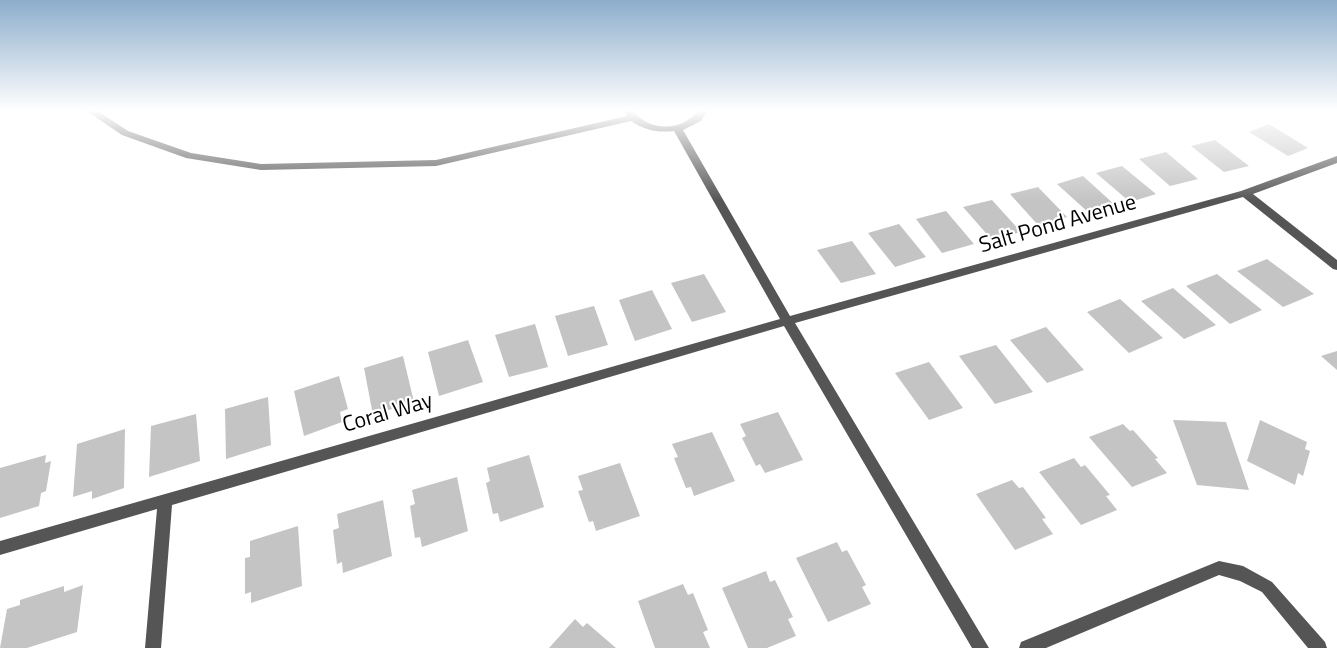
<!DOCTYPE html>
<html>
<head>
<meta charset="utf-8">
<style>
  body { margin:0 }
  canvas { display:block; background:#fff }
</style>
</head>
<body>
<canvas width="1337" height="648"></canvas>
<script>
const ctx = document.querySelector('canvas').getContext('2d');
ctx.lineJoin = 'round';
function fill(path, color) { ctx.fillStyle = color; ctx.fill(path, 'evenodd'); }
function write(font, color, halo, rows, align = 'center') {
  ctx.font = font + ' "Titillium Web",sans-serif'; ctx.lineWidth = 4.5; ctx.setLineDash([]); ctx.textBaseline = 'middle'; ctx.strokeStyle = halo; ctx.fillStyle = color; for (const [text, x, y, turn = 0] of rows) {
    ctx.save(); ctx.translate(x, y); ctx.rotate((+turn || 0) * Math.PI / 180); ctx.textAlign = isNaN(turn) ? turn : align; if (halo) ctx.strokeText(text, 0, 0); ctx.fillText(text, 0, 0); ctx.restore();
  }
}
fill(new Path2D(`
  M 1269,124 L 1308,148 L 1288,156 L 1249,132 Z
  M 1215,140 L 1249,166 L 1224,172 L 1191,146 Z
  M 1166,152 L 1198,179 L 1170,186 L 1139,159 Z
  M 1122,166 L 1156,194 L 1130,202 L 1096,173 Z
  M 1083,176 L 1116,206 L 1089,213 L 1057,184 Z
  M 1038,187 L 1067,217 L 1038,225 L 1010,194 Z
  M 992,200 L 1021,232 L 992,240 L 963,207 Z
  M 946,211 L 974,244 L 942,253 L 916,219 Z
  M 899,224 L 926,257 L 895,267 L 868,233 Z
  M 852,241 L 876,274 L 841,283 L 817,250 Z
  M 1267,259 L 1314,294 L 1283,307 L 1237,271 Z
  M 704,274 L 726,312 L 692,322 L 671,283 Z
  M 1217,274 L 1262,310 L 1230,324 L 1186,286 Z
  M 1173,288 L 1216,325 L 1184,339 L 1141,301 Z
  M 652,290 L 672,329 L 635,341 L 619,300 Z
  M 1120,299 L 1163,338 L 1129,353 L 1087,312 Z
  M 594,306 L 608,345 L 568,356 L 555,316 Z
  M 535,324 L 548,367 L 509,377 L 495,335 Z
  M 1046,327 L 1084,370 L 1047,383 L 1010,340 Z
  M 468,340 L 483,382 L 439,396 L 428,352 Z
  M 996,345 L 1033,392 L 995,404 L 959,356 Z
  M 1337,351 L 1337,370 L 1321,356 Z
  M 403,356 L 414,402 L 373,415 L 364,368 Z
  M 929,362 L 963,408 L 929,420 L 895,373 Z
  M 339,376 L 348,409 L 340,412 L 342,422 L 304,436 L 294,391 Z
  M 268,397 L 271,445 L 226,459 L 225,409 Z
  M 778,412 L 803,460 L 765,473 L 760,464 L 756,466 L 742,438 L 746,436 L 740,424 Z
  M 196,414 L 200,461 L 149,477 L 151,426 Z
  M 1173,420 L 1226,422 L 1249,490 L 1197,485 Z
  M 1260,420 L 1307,442 L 1305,449 L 1310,451 L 1303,476 L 1298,473 L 1295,485 L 1247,461 Z
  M 1123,424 L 1130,431 L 1133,430 L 1158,458 L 1155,459 L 1167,473 L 1132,487 L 1089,437 Z
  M 125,429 L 124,488 L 92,499 L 92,491 L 73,497 L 77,444 Z
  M 712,432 L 735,481 L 694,496 L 691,487 L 686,488 L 674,458 L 678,457 L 672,444 Z
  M 46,455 L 45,463 L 51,461 L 46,491 L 41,493 L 39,506 L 0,518 L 0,468 Z
  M 529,455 L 544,507 L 500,522 L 498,513 L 493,514 L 486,483 L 490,481 L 487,468 Z
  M 1074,458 L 1081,467 L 1085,465 L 1110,495 L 1106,496 L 1117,510 L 1081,525 L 1039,472 Z
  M 620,463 L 640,516 L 596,531 L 593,521 L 589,522 L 578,491 L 583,490 L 578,476 Z
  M 457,477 L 468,531 L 422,547 L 420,537 L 415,538 L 410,506 L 415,504 L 412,490 Z
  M 1012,480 L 1019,488 L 1023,487 L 1046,518 L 1042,519 L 1053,534 L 1015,550 L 976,494 Z
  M 383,500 L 392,556 L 343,573 L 342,562 L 337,564 L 333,530 L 339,528 L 337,514 Z
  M 298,526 L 302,586 L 251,603 L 251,592 L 245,594 L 245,558 L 250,557 L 250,541 Z
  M 837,542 L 842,552 L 847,550 L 866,585 L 862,587 L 871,604 L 828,622 L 796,558 Z
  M 766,571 L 770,582 L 775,580 L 793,617 L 788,619 L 796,636 L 767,648 L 748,648 L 722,588 Z
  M 683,584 L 688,595 L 693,593 L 708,630 L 703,632 L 710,648 L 655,648 L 638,601 Z
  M 83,585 L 77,632 L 27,648 L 0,648 L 7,609 L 20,605 L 20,600 L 64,586 L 64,592 Z
  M 575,619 L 583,627 L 587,623 L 616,648 L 549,648 Z`), '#c4c4c4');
fill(new Path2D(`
  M 85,110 L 96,110 L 128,131 L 191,153 L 261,164 L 436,160 L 627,116 L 623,110 L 632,110 C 649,132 682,132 699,110 L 708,110 L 701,121 L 683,130 L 790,316 L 1241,191 L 1337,156 L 1337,163 L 1253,194 L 1337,260 L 1337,270 L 1333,269 L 1243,197 L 795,323 L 989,648 L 972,648 L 784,326 L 172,505 L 161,648 L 145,648 L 157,509 L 0,555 L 0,541 L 780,319 L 674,131 C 658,133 644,130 631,121 L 436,166 L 261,170 L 186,158 L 122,135 Z
  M 1219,561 L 1243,566 L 1272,582 L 1325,642 L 1327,648 L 1308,648 L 1262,592 L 1240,581 L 1219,575 L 1046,648 L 1019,648 L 1021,642 Z`), '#555');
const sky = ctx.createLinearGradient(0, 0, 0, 201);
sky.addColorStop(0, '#8cadcc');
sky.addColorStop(0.55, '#fff');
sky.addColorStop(1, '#ffffff00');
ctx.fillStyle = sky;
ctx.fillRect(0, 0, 1337, 201);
write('22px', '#000', '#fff', [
  ["Salt Pond Avenue",1058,225,-16],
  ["Coral Way",388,414,-16]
]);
</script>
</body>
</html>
